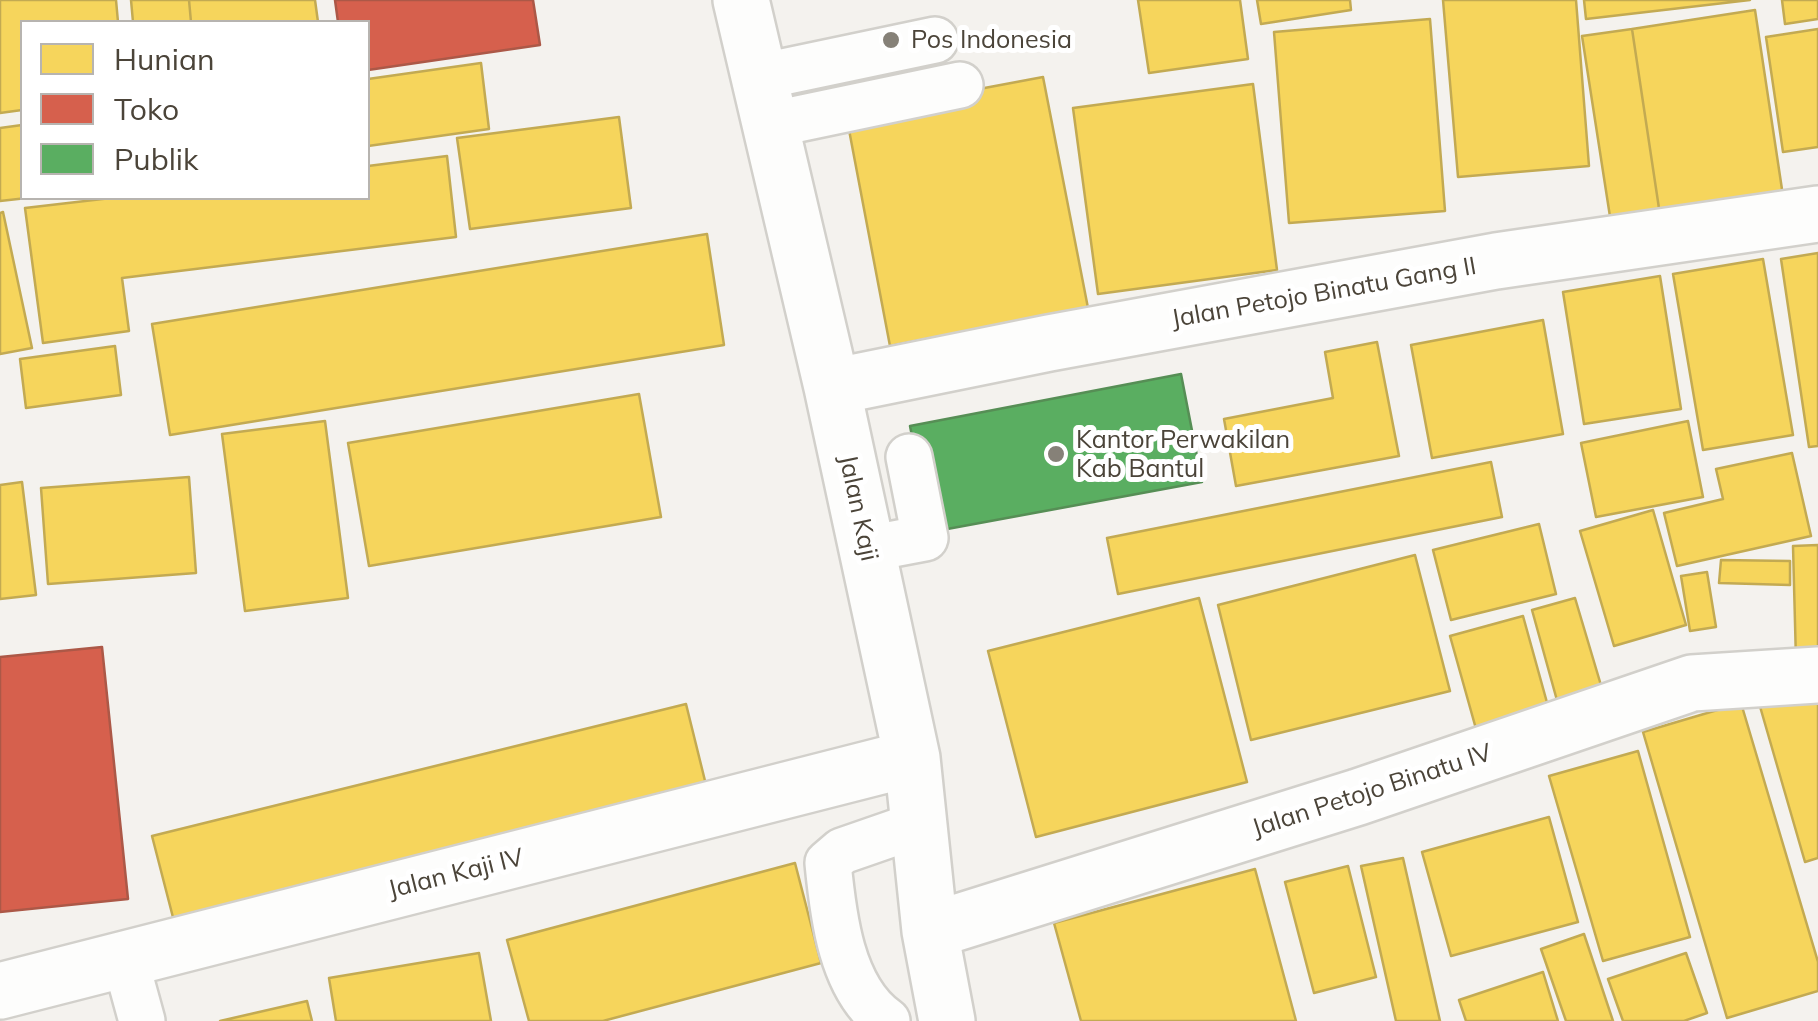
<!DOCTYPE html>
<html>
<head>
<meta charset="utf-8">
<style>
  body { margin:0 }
  #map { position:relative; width:1818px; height:1021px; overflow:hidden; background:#f4f2ee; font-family:Mulish,sans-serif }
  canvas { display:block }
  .legend { position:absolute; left:20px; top:20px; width:350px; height:180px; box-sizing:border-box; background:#fff; border:2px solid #b7b4b0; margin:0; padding:12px 18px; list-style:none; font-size:30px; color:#4b4439 }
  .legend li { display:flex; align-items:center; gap:20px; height:50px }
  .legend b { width:50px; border:2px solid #b7b4b0 }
</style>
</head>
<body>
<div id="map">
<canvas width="1818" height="1021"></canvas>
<ul class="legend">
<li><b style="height:28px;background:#f6d55c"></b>Hunian</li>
<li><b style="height:28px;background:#d6604d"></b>Toko</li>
<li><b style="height:28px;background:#5aae61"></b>Publik</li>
</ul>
</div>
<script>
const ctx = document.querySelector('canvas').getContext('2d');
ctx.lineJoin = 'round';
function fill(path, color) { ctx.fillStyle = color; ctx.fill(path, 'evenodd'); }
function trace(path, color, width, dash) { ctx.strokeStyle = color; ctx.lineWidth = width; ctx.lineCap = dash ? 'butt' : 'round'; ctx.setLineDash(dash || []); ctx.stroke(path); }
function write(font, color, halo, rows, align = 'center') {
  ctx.font = font + ' Mulish,sans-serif'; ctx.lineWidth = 10; ctx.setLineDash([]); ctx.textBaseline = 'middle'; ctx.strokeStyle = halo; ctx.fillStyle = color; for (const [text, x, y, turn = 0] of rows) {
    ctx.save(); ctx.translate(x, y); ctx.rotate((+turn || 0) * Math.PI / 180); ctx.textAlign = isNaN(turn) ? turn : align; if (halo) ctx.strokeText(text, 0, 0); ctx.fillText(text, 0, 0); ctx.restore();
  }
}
const homes = new Path2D(`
  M 0,0 L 116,0 L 118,22 L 22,22 L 22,110 L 0,113 Z
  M 131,0 L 189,0 L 191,22 L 133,22 Z
  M 189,0 L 315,0 L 318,22 L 191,22 Z
  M 1138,0 L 1240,0 L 1248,59 L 1149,73 Z
  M 1257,0 L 1350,0 L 1351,10 L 1261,24 Z
  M 1443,0 L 1576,0 L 1589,166 L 1458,177 Z
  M 1584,0 L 1750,0 L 1586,19 Z
  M 1782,0 L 1818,0 L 1818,19 L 1785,24 Z
  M 1755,10 L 1783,196 L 1660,215 L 1632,29 Z
  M 1430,19 L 1445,211 L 1289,223 L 1274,32 Z
  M 1632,29 L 1660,215 L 1611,223 L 1582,36 Z
  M 1818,29 L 1818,147 L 1783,152 L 1766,37 Z
  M 481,63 L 489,129 L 368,146 L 368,79 Z
  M 1043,77 L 1088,308 L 890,346 L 846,114 Z
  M 1253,84 L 1277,270 L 1098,294 L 1073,108 Z
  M 619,117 L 631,208 L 470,229 L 457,138 Z
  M 22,125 L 22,198 L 27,198 L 0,201 L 0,128 Z
  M 447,156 L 456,237 L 122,278 L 129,331 L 43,343 L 25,208 L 111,198 L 368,198 L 368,166 Z
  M 3,212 L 32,348 L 0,354 L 0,213 Z
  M 707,234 L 724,345 L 170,435 L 152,324 Z
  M 1818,253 L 1818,446 L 1809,447 L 1781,259 Z
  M 1763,259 L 1793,435 L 1703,450 L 1673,274 Z
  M 1660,276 L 1681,409 L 1584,424 L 1563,292 Z
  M 1543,320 L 1563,434 L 1432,458 L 1411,345 Z
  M 1377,342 L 1399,456 L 1236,486 L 1224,419 L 1333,398 L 1325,352 Z
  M 115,346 L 121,395 L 26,408 L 20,359 Z
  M 639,394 L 661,517 L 369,566 L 348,443 Z
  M 325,421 L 348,598 L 245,611 L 222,434 Z
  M 1688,421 L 1703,497 L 1596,517 L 1581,443 Z
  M 1792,453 L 1811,536 L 1677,566 L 1664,513 L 1723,499 L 1716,469 Z
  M 1491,462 L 1502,517 L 1118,594 L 1107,538 Z
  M 189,477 L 196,573 L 48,584 L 41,488 Z
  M 22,482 L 36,595 L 0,599 L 0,485 Z
  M 1653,510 L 1686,625 L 1614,646 L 1580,531 Z
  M 1539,524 L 1556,594 L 1451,620 L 1433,550 Z
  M 1818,545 L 1818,660 L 1796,661 L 1793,546 Z
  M 1415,555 L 1450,691 L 1251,740 L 1218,605 Z
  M 1721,560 L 1790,561 L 1790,585 L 1719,583 Z
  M 1707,572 L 1716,627 L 1690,631 L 1681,576 Z
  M 1199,598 L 1247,782 L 1036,837 L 988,651 Z
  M 1575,598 L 1603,692 L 1558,704 L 1532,610 Z
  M 1523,616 L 1551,717 L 1478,736 L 1450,636 Z
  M 1818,693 L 1818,858 L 1805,862 L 1759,703 Z
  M 1741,703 L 1818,962 L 1818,991 L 1727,1018 L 1643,732 Z
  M 686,704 L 709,797 L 176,929 L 152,836 Z
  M 1638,751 L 1690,937 L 1603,961 L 1549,776 Z
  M 1549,817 L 1578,922 L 1451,956 L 1422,852 Z
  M 1403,858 L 1440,1021 L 1396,1021 L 1361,866 Z
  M 795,863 L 821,963 L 603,1021 L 529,1021 L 507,940 Z
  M 1348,866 L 1376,977 L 1314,993 L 1285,882 Z
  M 1255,869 L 1296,1021 L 1081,1021 L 1054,923 Z
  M 1584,934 L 1613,1021 L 1566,1021 L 1541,949 Z
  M 479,953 L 491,1021 L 336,1021 L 329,978 Z
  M 1686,953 L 1707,1013 L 1684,1021 L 1623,1021 L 1608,979 Z
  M 1543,972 L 1558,1021 L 1466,1021 L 1459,1000 Z
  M 307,1001 L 312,1021 L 220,1021 Z`);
fill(homes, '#f6d55c');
trace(homes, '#c3aa52', 2.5);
const shops = new Path2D(`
  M 335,0 L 533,0 L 540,45 L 368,70 L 368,22 L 338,22 Z
  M 102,647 L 128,899 L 0,912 L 0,657 Z`);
fill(shops, '#d6604d');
trace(shops, '#ac5847', 2.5);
const public = new Path2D(`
  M 1181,374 L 1202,482 L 931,532 L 910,426 Z`);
fill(public, '#5aae61');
trace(public, '#568e55', 2.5);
const service = new Path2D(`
  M 759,77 L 935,40
  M 769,125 L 960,85
  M 867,549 L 925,538 L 909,457
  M 125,959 L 142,1021
  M 887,1021 C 841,989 833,915 828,863 L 842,851 L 917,825`);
const minor = new Path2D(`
  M 741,0 L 832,387 L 912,758 L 930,931 L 947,1021
  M 832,387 L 1049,343 L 1496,261 L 1818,214
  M 930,931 L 1358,797 L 1692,683 L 1818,675
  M 0,991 L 912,758`);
trace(service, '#d2d0cb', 50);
trace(minor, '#d2d0cb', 60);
trace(service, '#fdfdfc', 45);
trace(minor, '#fdfdfc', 55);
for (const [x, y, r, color] of [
  [891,40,10,"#868178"],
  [1056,454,10,"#868178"]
]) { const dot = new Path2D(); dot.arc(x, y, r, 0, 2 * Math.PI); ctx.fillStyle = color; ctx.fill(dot); trace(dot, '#fff', 4); }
write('25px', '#4b4439', '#fff', [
  ["Pos Indonesia",911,40],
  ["Kantor Perwakilan",1076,440],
  ["Kab Bantul",1076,469]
], 'left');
write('25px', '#4b4439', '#fff', [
  ["Jalan Petojo Binatu Gang II",1324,293,-10],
  ["Jalan Kaji",858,508,78],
  ["Jalan Petojo Binatu IV",1372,791,-18],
  ["Jalan Kaji IV",456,874,-14]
]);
</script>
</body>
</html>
